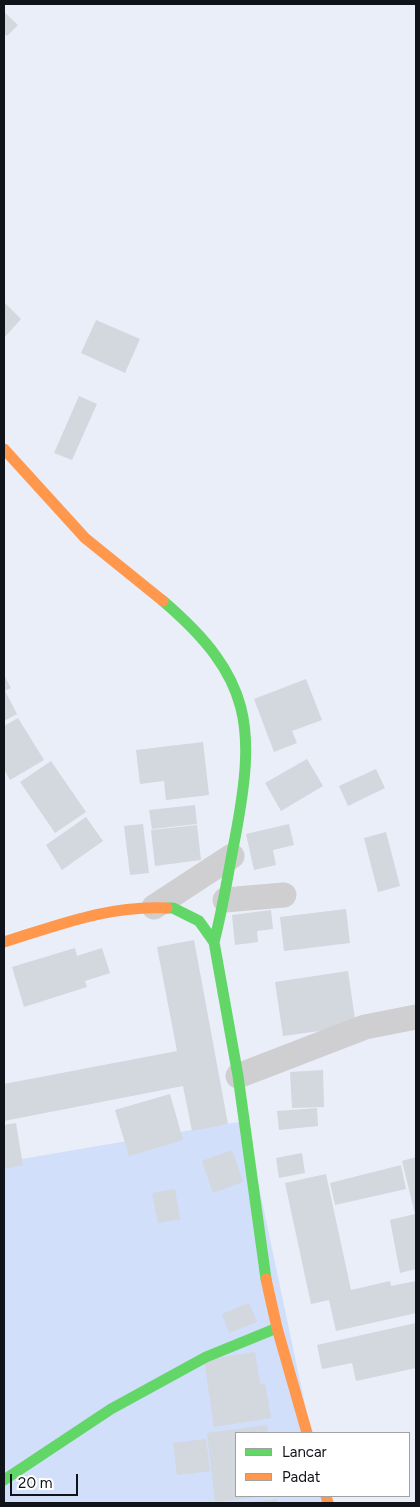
<!DOCTYPE html>
<html>
<head>
<meta charset="utf-8">
<style>
  body { margin:0 }
  #map { position:relative; width:420px; height:1507px; overflow:hidden; background:#e9eef8; font-family:Figtree,sans-serif }
  canvas { display:block }
  .frame { position:absolute; inset:0; border:5px solid #101319; pointer-events:none }
  .legend { position:absolute; left:235px; top:1432px; width:175px; height:65px; box-sizing:border-box; background:#fff; border:1px solid #9fa1a3; margin:0; padding:6px 9px; list-style:none; font-size:15px; color:#101319 }
  .legend li { display:flex; align-items:center; gap:10px; height:25px }
  .legend b { width:25px; border:1px solid #9fa1a3 }
  .scale { position:absolute; left:10px; top:1474px; width:68px; height:22px; box-sizing:border-box; border:2px solid #101319; border-top:0; padding-left:6px; font-size:15px; line-height:18px; white-space:nowrap; color:#101319; -webkit-text-stroke:4px #fff; paint-order:stroke }
</style>
</head>
<body>
<div id="map">
<canvas width="420" height="1507"></canvas>
<div class="frame"></div>
<ul class="legend">
<li><b style="height:6px;background:#63d668"></b>Lancar</li>
<li><b style="height:6px;background:#ff974d"></b>Padat</li>
</ul>
<div class="scale">20 m</div>
</div>
<script>
const ctx = document.querySelector('canvas').getContext('2d');
ctx.lineJoin = 'round';
function fill(path, color) { ctx.fillStyle = color; ctx.fill(path, 'evenodd'); }
function trace(path, color, width, dash) { ctx.strokeStyle = color; ctx.lineWidth = width; ctx.lineCap = dash ? 'butt' : 'round'; ctx.setLineDash(dash || []); ctx.stroke(path); }
fill(new Path2D(`
  M 245,1121 L 311,1433 L 236,1433 L 236,1496 L 325,1496 L 326,1503 L 4,1503 L 4,1162 Z`), '#d1dffa');
fill(new Path2D(`
  M 4,12 L 18,25 L 7,36 L 4,33 Z
  M 4,302 L 21,319 L 4,338 Z
  M 96,320 L 140,339 L 125,373 L 81,353 Z
  M 79,396 L 97,404 L 72,460 L 54,453 Z
  M 4,675 L 11,688 L 5,691 L 17,714 L 4,721 Z
  M 306,679 L 322,720 L 292,731 L 297,743 L 274,752 L 254,699 Z
  M 18,718 L 44,760 L 10,780 L 4,769 L 4,726 Z
  M 203,742 L 209,795 L 166,800 L 164,781 L 140,784 L 136,750 Z
  M 307,759 L 323,786 L 281,811 L 265,783 Z
  M 51,761 L 86,812 L 55,833 L 20,782 Z
  M 376,769 L 385,788 L 348,806 L 339,786 Z
  M 195,805 L 197,824 L 152,829 L 149,810 Z
  M 86,817 L 103,841 L 62,870 L 46,845 Z
  M 143,824 L 149,873 L 130,875 L 124,826 Z
  M 289,824 L 294,845 L 273,850 L 276,865 L 254,870 L 246,834 Z
  M 197,825 L 201,860 L 155,866 L 151,830 Z
  M 386,832 L 400,886 L 378,892 L 364,838 Z
  M 346,909 L 350,943 L 284,951 L 280,917 Z
  M 271,910 L 273,929 L 257,931 L 258,942 L 235,945 L 232,915 Z
  M 194,940 L 228,1124 L 192,1131 L 183,1086 L 4,1121 L 4,1084 L 177,1051 L 157,947 Z
  M 75,948 L 77,956 L 102,948 L 110,973 L 85,981 L 87,987 L 24,1007 L 12,967 Z
  M 348,971 L 356,1026 L 283,1036 L 275,982 Z
  M 323,1070 L 324,1107 L 292,1108 L 290,1072 Z
  M 170,1094 L 183,1140 L 129,1156 L 115,1110 Z
  M 317,1108 L 318,1126 L 279,1130 L 277,1111 Z
  M 16,1123 L 23,1165 L 4,1169 L 4,1125 Z
  M 232,1150 L 243,1182 L 213,1193 L 202,1161 Z
  M 302,1153 L 305,1173 L 279,1178 L 276,1158 Z
  M 416,1157 L 416,1269 L 400,1273 L 390,1220 L 415,1214 L 402,1161 Z
  M 401,1165 L 406,1189 L 335,1205 L 330,1183 Z
  M 326,1174 L 351,1290 L 390,1281 L 391,1286 L 416,1281 L 416,1313 L 336,1331 L 329,1300 L 311,1304 L 285,1183 Z
  M 175,1189 L 180,1219 L 158,1223 L 152,1193 Z
  M 249,1303 L 257,1322 L 229,1333 L 222,1314 Z
  M 416,1323 L 416,1368 L 356,1381 L 352,1363 L 322,1369 L 317,1345 Z
  M 255,1352 L 260,1384 L 265,1383 L 271,1418 L 214,1427 L 204,1360 Z
  M 267,1425 L 268,1433 L 236,1433 L 236,1496 L 258,1497 L 215,1502 L 207,1433 Z
  M 206,1439 L 210,1471 L 177,1475 L 173,1443 Z
  M 277,1499 L 277,1503 L 251,1503 L 251,1502 Z`), '#d3d7de');
trace(new Path2D(`
  M 225,900 L 284,895
  M 154,907 L 232,856
  M 238,1076 L 365,1027 L 416,1017`), '#cfcfd2', 25);
trace(new Path2D(`
  M 163,601 C 253,678 256,727 235,838 C 228,873 223,908 214,942
  M 167,908 L 173,908 L 199,921 L 214,942 L 238,1076 L 266,1279
  M 4,1480 L 111,1409 L 206,1357 L 277,1328`), '#63d668', 11);
trace(new Path2D(`
  M 4,449 L 85,538 L 163,601
  M 4,942 C 59,925 109,905 167,908
  M 266,1279 L 277,1328 L 307,1433
  M 326,1496 L 328,1503`), '#ff974d', 11);
</script>
</body>
</html>
